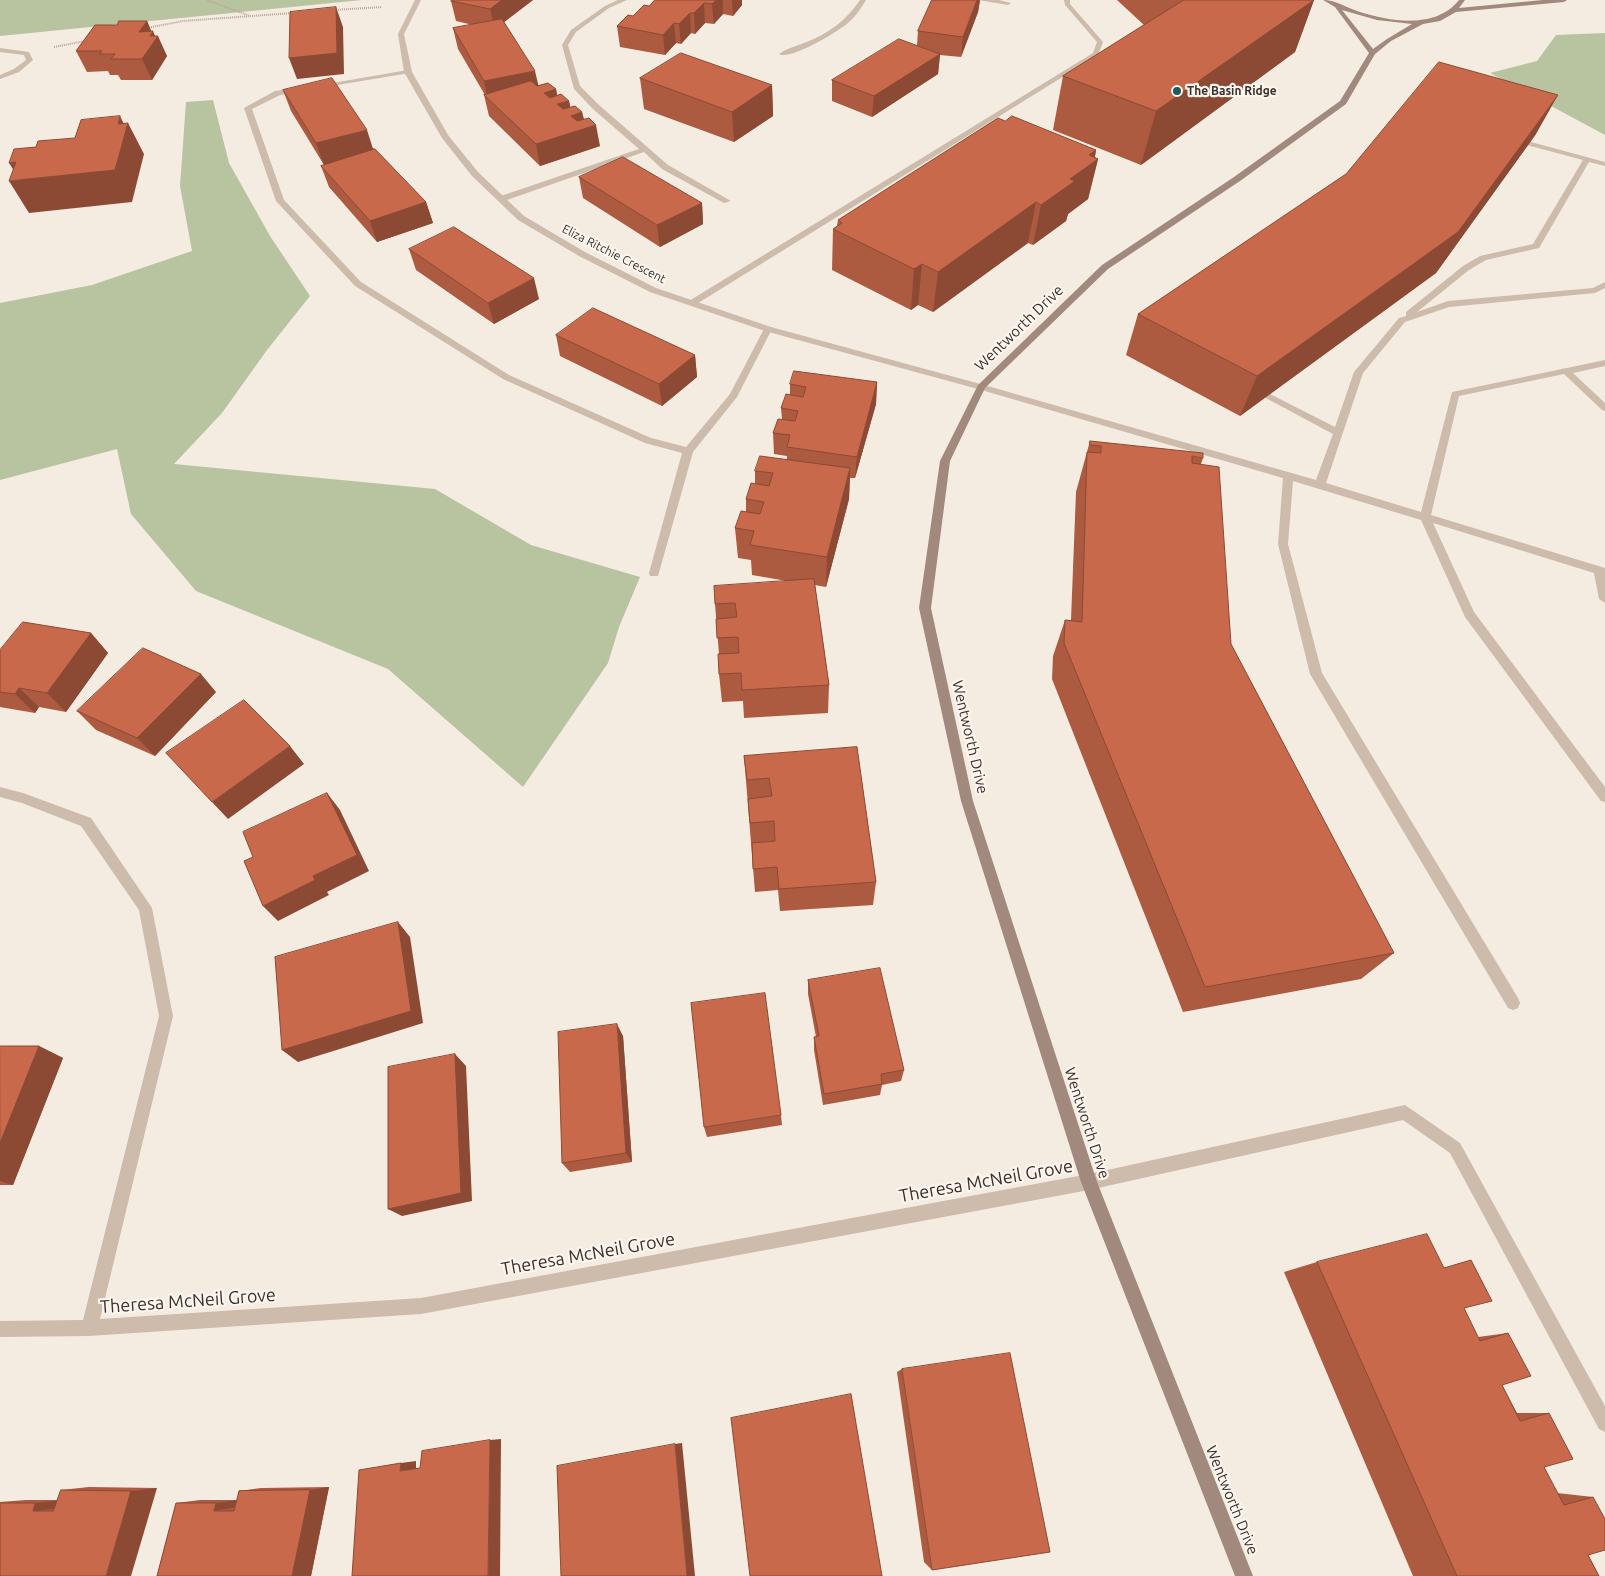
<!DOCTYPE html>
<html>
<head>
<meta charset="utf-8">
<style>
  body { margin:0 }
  canvas { display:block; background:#f4ebe1 }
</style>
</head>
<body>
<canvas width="1605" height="1576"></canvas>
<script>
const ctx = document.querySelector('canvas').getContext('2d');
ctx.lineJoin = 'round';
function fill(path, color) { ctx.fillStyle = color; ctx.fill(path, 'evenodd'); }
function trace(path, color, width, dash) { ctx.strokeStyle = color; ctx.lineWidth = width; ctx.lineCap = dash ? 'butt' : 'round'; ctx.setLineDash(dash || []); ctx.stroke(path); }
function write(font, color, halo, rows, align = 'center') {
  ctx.font = font + ' Ubuntu,sans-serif'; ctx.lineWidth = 4.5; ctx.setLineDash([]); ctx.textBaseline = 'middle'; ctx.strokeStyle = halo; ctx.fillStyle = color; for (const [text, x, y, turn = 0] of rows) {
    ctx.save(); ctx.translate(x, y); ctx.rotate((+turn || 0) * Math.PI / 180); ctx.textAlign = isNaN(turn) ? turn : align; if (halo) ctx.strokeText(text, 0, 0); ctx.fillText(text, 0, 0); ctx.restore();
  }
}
fill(new Path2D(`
  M 0,0 L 362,0 L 0,36 Z
  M 1605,33 L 1605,135 L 1490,73 L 1537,61 L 1556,35 Z
  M 213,100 L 229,163 L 270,236 L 310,296 L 267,350 L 222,413 L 174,464 L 435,489 L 531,545 L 640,577 L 619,627 L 608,663 L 523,787 L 388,669 L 196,591 L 131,514 L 117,449 L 0,480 L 0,303 L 92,285 L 192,251 L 180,186 L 186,102 Z`), '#b8c4a0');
trace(new Path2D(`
  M 207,0 L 250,16
  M 334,10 L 382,7
  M 147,28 L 183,21 L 293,13
  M 54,47 L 85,41`), '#b9a596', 2, [1, 1]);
fill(new Path2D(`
  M 618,0 L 627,0 L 609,8 L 576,32 L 568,45 L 580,86 L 599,105 L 668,165 L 731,201 L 724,203 L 662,169 L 644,152 L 504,201 L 498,201 L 498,197 L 639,149 L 593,109 L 574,89 L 562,45 L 571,30 L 605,6 Z
  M 978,0 L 999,0 L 1011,3 L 1008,5 Z
  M 1064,0 L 1070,0 L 1070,4 L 1103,42 L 1098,55 L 695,305 L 689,305 L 689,301 L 1093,53 L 1097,42 L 1065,5 Z
  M 408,70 L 410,71 L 410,73 L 319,88 L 315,86 Z
  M 299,88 L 303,90 L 302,92 L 280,95 L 252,109 L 284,200 L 361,282 L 509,375 L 651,438 L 686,447 L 730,394 L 765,327 L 771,327 L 772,329 L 737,397 L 693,452 L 658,576 L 650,576 L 649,573 L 682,453 L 645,443 L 503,379 L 355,286 L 276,201 L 244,108 L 275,91 Z
  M 1527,141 L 1605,162 L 1605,166 L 1589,162 L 1539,248 L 1486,260 L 1469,270 L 1417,312 L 1448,301 L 1593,288 L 1605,282 L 1605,288 L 1595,293 L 1449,307 L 1405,322 L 1363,373 L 1326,483 L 1421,512 L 1452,392 L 1605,360 L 1605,366 L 1573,373 L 1605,403 L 1605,411 L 1602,410 L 1564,374 L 1459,396 L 1431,515 L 1605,568 L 1605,603 L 1599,599 L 1594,573 L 1433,523 L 1474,612 L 1605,787 L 1605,802 L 1601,801 L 1465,617 L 1421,520 L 1293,481 L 1288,544 L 1322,673 L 1518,998 L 1520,1003 L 1518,1008 L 1513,1010 L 1508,1008 L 1310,674 L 1278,544 L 1283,478 L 978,389 L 976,387 L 978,385 L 984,385 L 1316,480 L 1333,434 L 1262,396 L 1264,394 L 1270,394 L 1335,427 L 1354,372 L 1399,318 L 1406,316 L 1406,312 L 1463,266 L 1480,256 L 1533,244 L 1583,160 L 1527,145 Z
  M 1405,1105 L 1460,1143 L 1605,1406 L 1605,1432 L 1599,1429 L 1450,1153 L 1403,1120 L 1089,1190 L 1084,1187 L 1081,1182 L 1084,1177 L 1089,1174 Z`), '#cdbbac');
fill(new Path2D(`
  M 415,0 L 421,0 L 404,34 L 412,72 L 448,135 L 478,172 L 524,216 L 585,252 L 656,288 L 771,327 L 984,385 L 984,389 L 978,389 L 765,331 L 650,292 L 579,256 L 518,220 L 472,176 L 442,138 L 404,72 L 398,34 Z
  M 860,0 L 866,0 C 861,8 856,16 849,22 C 840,31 789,61 779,54 C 786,49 796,46 804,43 C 828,34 846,21 860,0 Z
  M 0,48 L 29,52 L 33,60 L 19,72 L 0,79 L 0,75 L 14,69 L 26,60 L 24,55 L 0,52 Z
  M 0,787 L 23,793 L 91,818 L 152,908 L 173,1016 L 100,1319 L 421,1298 L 1089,1174 L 1094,1177 L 1097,1182 L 1094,1187 L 1089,1190 L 421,1314 L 89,1336 L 0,1337 L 0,1321 L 83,1320 L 159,1016 L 139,910 L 81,826 L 22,803 L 0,797 Z`), '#cdbbac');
fill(new Path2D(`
  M 1323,0 C 1336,0 1347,8 1360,12 C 1392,22 1436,29 1459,0 L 1465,0 L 1459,8 L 1543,0 L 1567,0 L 1564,2 L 1456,12 L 1440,21 L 1423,24 L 1391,41 L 1375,54 L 1346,104 L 1240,181 L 1108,269 L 985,388 L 950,461 L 931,608 L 973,801 L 1097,1182 L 1253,1576 L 1235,1576 L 1081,1182 L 961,801 L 919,608 L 940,461 L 978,385 L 1102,265 L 1234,177 L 1340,101 L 1369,53 L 1335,7 ZM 1342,10 L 1377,20 L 1412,24 L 1387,39 L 1373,49 Z`), '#a18a7d');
fill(new Path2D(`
  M 533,0 L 504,22 L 538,86 L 556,89 L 557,96 L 569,101 L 570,107 L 582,112 L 584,119 L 600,146 L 540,166 L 489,116 L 484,95 L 485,95 L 458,49 L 453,28 L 473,25 L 456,21 L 451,1 Z
  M 655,0 L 742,0 L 742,5 L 733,16 L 723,14 L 714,24 L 705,23 L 695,34 L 691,33 L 681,44 L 676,43 L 665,55 L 620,47 L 617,26 L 649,6 Z
  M 932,0 L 980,0 L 978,12 L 961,57 L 940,55 L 938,74 L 872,117 L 832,101 L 832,80 L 917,45 L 918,31 Z
  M 1117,0 L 1314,0 L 1295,52 L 1141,165 L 1053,130 L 1063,76 L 1144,25 Z
  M 147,21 L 151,31 L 155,36 L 167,56 L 152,80 L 121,80 L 118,75 L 110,75 L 108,71 L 87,72 L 76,51 L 117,25 Z
  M 640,78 L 772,85 L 773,116 L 734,142 L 644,109 Z
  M 283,90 L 374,149 L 426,202 L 433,223 L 377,242 L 329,187 L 321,166 L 324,165 L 291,111 Z
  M 1005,121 L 1096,150 L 1095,157 L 1098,159 L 1088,199 L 1068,214 L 1066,221 L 1033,245 L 1028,243 L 933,312 L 918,305 L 911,310 L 832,270 L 833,229 L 837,226 L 838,220 Z
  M 1536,134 L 1436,273 L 1240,416 L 1126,355 L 1138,314 Z
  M 579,177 L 702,203 L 703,224 L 660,247 L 583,198 Z
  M 409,249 L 539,299 L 494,324 L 416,270 Z
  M 556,335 L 695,355 L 697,377 L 662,406 L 560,356 Z
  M 877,382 L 876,404 L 855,478 L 850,478 L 849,499 L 826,587 L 815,585 L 829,685 L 828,713 L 744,718 L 743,701 L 722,702 L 719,674 L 719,654 L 715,604 L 787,581 L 752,575 L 751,560 L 738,558 L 735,528 L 746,512 L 746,499 L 755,484 L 755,471 L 787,459 L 787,456 L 774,454 L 773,433 L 782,419 L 781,408 L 790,395 L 790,384 Z
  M 1090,441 L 1203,458 L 1201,464 L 1231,644 L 1394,953 L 1361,979 L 1183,1012 L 1052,679 L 1053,656 L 1065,620 L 1071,620 L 1076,492 Z
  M 91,633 L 108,653 L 66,712 L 39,707 L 35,713 L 0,707 L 0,650 Z
  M 216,692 L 155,756 L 96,730 L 77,711 Z
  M 857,747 L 876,882 L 873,905 L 780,911 L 778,890 L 755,892 L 744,756 Z
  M 808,980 L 904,1070 L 901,1081 L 882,1085 L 880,1095 L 823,1105 L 814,1050 L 814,1037 L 816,1037 L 808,994 Z
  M 623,1036 L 632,1162 L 570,1172 L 562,1163 Z
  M 0,1046 L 39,1046 L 63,1058 L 13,1185 L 0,1185 Z
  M 781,1115 L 782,1125 L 707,1137 L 704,1127 Z
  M 1317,1262 L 1464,1308 L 1478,1337 L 1508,1333 L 1502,1385 L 1517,1413 L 1549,1413 L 1544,1467 L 1557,1493 L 1593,1497 L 1588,1555 L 1599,1576 L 1413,1576 L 1284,1272 Z
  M 902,1369 L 932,1570 L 924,1562 L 897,1372 Z
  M 89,1487 L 157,1488 L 0,1576 L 0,1502 L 26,1500 L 57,1500 L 61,1490 Z
  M 329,1487 L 311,1576 L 157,1576 L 176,1503 L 200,1500 L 237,1500 L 239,1491 L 261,1488 Z`), '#ac5a40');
fill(new Path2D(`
  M 502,0 L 533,0 L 495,29 L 490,9 Z
  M 716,0 L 723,0 L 723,14 L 714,24 L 712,4 Z
  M 732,0 L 742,0 L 742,5 L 733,16 Z
  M 977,0 L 980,0 L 978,12 L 961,57 L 963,37 Z
  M 1314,0 L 1295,52 L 1141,165 L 1156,111 Z
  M 704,3 L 705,23 L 695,34 L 694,13 Z
  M 336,7 L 343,27 L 344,74 L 297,79 L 289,58 Z
  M 690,13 L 691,33 L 681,44 L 679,24 Z
  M 147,21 L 152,33 L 153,31 L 156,38 L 158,36 L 167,56 L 152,80 L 142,59 L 139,32 Z
  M 674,23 L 676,43 L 665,55 L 663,35 Z
  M 940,54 L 938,74 L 872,117 L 874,96 Z
  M 535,71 L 540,92 L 488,99 L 484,81 Z
  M 772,85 L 773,116 L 734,142 L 732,112 Z
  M 556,89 L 559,104 L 569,101 L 572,116 L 582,112 L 585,128 L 596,125 L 600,146 L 540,166 L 536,144 L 544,93 Z
  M 1558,95 L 1536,134 L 1436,273 L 1240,416 L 1257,376 Z
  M 120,116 L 126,128 L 128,123 L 144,154 L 132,202 L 29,213 L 9,181 L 20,180 L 9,163 L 118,124 Z
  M 367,130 L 374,152 L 324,165 L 316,143 Z
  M 1096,150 L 1094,161 L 1098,159 L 1088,199 L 1068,214 L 1066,221 L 1033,245 L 1041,205 L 1070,179 L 1089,155 Z
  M 426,202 L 433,223 L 377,242 L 370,221 Z
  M 1036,202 L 1028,243 L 933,312 L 938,272 Z
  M 702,203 L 703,224 L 660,247 L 657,225 Z
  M 922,264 L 918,305 L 911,310 L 914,269 Z
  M 534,278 L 539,299 L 494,324 L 488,303 Z
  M 695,355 L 697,377 L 662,406 L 659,384 Z
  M 877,382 L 876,404 L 855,478 L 857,457 Z
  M 850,468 L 849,499 L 826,587 L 827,557 Z
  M 91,633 L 108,653 L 66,712 L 47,693 Z
  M 201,674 L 216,692 L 155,756 L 137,738 Z
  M 19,688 L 39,707 L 35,713 L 15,694 Z
  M 290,746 L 304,764 L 228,819 L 212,802 Z
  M 327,793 L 340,810 L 369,871 L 327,892 L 329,895 L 278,921 L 263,906 L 313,876 Z
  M 398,922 L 410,937 L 423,1023 L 298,1062 L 282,1050 Z
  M 617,1024 L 623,1036 L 632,1162 L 626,1153 Z
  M 39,1046 L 63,1058 L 13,1185 L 0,1181 L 0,1143 Z
  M 455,1054 L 466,1066 L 472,1201 L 402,1216 L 388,1209 Z
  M 501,1439 L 500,1576 L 488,1576 L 490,1440 Z
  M 682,1443 L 695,1576 L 687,1576 L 675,1444 Z
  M 416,1461 L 416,1469 L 400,1471 L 401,1463 Z
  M 329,1487 L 311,1576 L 292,1576 L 310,1490 Z
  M 157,1488 L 131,1576 L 106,1576 L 131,1491 Z
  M 64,1500 L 62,1508 L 33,1511 L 35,1503 Z
  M 239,1500 L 237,1507 L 214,1511 L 216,1503 Z`), '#8c4a34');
const building = new Path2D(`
  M 452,0 L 502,0 L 490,9 L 451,1 Z
  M 655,0 L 716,0 L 712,4 L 704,3 L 694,13 L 690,13 L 679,24 L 674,23 L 663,35 L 617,26 L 628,15 L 633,16 L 644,5 L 649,6 Z
  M 932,0 L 977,0 L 963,37 L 918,31 Z
  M 1184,0 L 1314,0 L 1156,111 L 1063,76 Z
  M 336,7 L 337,53 L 289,58 L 290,12 Z
  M 502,19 L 535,71 L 484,81 L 453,28 Z
  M 119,21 L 147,21 L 139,32 L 153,31 L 150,36 L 158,36 L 142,59 L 111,59 L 115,54 L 99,54 L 102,51 L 76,51 L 95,25 L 117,25 Z
  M 899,39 L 940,54 L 874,96 L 832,80 Z
  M 681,53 L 772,85 L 732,112 L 640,78 Z
  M 1439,62 L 1558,95 L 1458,232 L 1257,376 L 1138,314 L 1346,174 Z
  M 332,78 L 367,130 L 316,143 L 283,90 Z
  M 531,81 L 537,86 L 548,83 L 556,89 L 544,93 L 550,98 L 561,94 L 569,101 L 557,104 L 563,109 L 575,106 L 582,112 L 571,116 L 577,121 L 589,118 L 596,125 L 536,144 L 484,95 Z
  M 120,116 L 118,124 L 128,123 L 115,170 L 9,181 L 16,162 L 9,163 L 14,149 L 36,147 L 38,141 L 75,138 L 81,120 Z
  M 1012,116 L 1096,150 L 1089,155 L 1098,159 L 1070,179 L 1075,181 L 1041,205 L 1036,202 L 938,272 L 922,264 L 914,269 L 833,229 L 842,223 L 838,220 L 998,118 L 1005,121 Z
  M 375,149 L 426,202 L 370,221 L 321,166 Z
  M 623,157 L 702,203 L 657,225 L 579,177 Z
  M 454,227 L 534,278 L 488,303 L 409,249 Z
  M 593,308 L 695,355 L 659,384 L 556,335 Z
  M 794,371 L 877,382 L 857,457 L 787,447 L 790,435 L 773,433 L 778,419 L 795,421 L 798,411 L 781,408 L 786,394 L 803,397 L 806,387 L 790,384 Z
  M 1090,441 L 1203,453 L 1203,458 L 1192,456 L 1192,463 L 1219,467 L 1231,644 L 1394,953 L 1205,987 L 1064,643 L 1065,620 L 1082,622 L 1087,452 L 1101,453 L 1101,446 L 1090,445 Z
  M 760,456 L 850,468 L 827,557 L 750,545 L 754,531 L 735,528 L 741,511 L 760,514 L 764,502 L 746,499 L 751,483 L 769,486 L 773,473 L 755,471 Z
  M 814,579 L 829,685 L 742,690 L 741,673 L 719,674 L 718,654 L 739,653 L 738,637 L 717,638 L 716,619 L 737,617 L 735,603 L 715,604 L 714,586 Z
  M 23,622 L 91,633 L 47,693 L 19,688 L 15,694 L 0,692 L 0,650 Z
  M 143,648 L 201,674 L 137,738 L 77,711 Z
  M 244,700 L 290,746 L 212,802 L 166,753 Z
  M 857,747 L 876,882 L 779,889 L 777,867 L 753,869 L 752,843 L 775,841 L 774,821 L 750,823 L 748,799 L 772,796 L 769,778 L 747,780 L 744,756 Z
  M 327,793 L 357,855 L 313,876 L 315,880 L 263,906 L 244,861 L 253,857 L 243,832 Z
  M 398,922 L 411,1011 L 282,1050 L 275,957 Z
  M 880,968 L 904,1070 L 881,1074 L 882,1084 L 824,1094 L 814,1037 L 819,1036 L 808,980 Z
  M 765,993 L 781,1115 L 704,1127 L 691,1003 Z
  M 617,1024 L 626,1153 L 562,1163 L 558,1032 Z
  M 0,1046 L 39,1046 L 0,1143 Z
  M 455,1054 L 461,1193 L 388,1209 L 388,1067 Z
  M 1427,1234 L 1444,1268 L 1471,1260 L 1492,1301 L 1464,1308 L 1480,1341 L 1508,1333 L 1531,1376 L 1502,1385 L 1520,1421 L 1549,1413 L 1573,1459 L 1544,1467 L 1564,1505 L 1593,1497 L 1605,1519 L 1605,1550 L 1588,1555 L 1599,1576 L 1457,1576 L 1317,1262 Z
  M 1010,1353 L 1050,1552 L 932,1570 L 902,1369 Z
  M 851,1394 L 882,1576 L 750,1576 L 731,1418 Z
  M 490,1440 L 488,1576 L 352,1576 L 359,1470 L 401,1463 L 400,1471 L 420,1468 L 422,1451 Z
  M 675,1444 L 687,1576 L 561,1576 L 557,1466 Z
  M 61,1490 L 131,1491 L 106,1576 L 0,1576 L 0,1503 L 35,1503 L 33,1511 L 53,1511 Z
  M 310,1490 L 292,1576 L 157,1576 L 176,1503 L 216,1503 L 214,1511 L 234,1511 L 239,1491 Z`);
fill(building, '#c8694b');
trace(building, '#8c4a34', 1);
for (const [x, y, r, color] of [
  [1177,91,5,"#1f5a5e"]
]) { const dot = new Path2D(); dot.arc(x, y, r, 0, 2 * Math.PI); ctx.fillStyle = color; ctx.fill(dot); trace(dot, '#fbf5ee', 2); }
write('bold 12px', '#3b302b', '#fbf5ee', [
  ["The Basin Ridge",1187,91]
], 'left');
write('12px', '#3b302b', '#fbf5ee', [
  ["Eliza Ritchie Crescent",614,254,27]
]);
write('15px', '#3b302b', '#fbf5ee', [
  ["Wentworth Drive",1019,328,-44],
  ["Wentworth Drive",970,737,77],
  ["Wentworth Drive",1087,1123,72],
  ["Wentworth Drive",1232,1500,68]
]);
write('18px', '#3b302b', '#fbf5ee', [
  ["Theresa McNeil Grove",986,1181,-10],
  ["Theresa McNeil Grove",588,1254,-10],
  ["Theresa McNeil Grove",188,1301,-4]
]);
</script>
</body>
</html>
